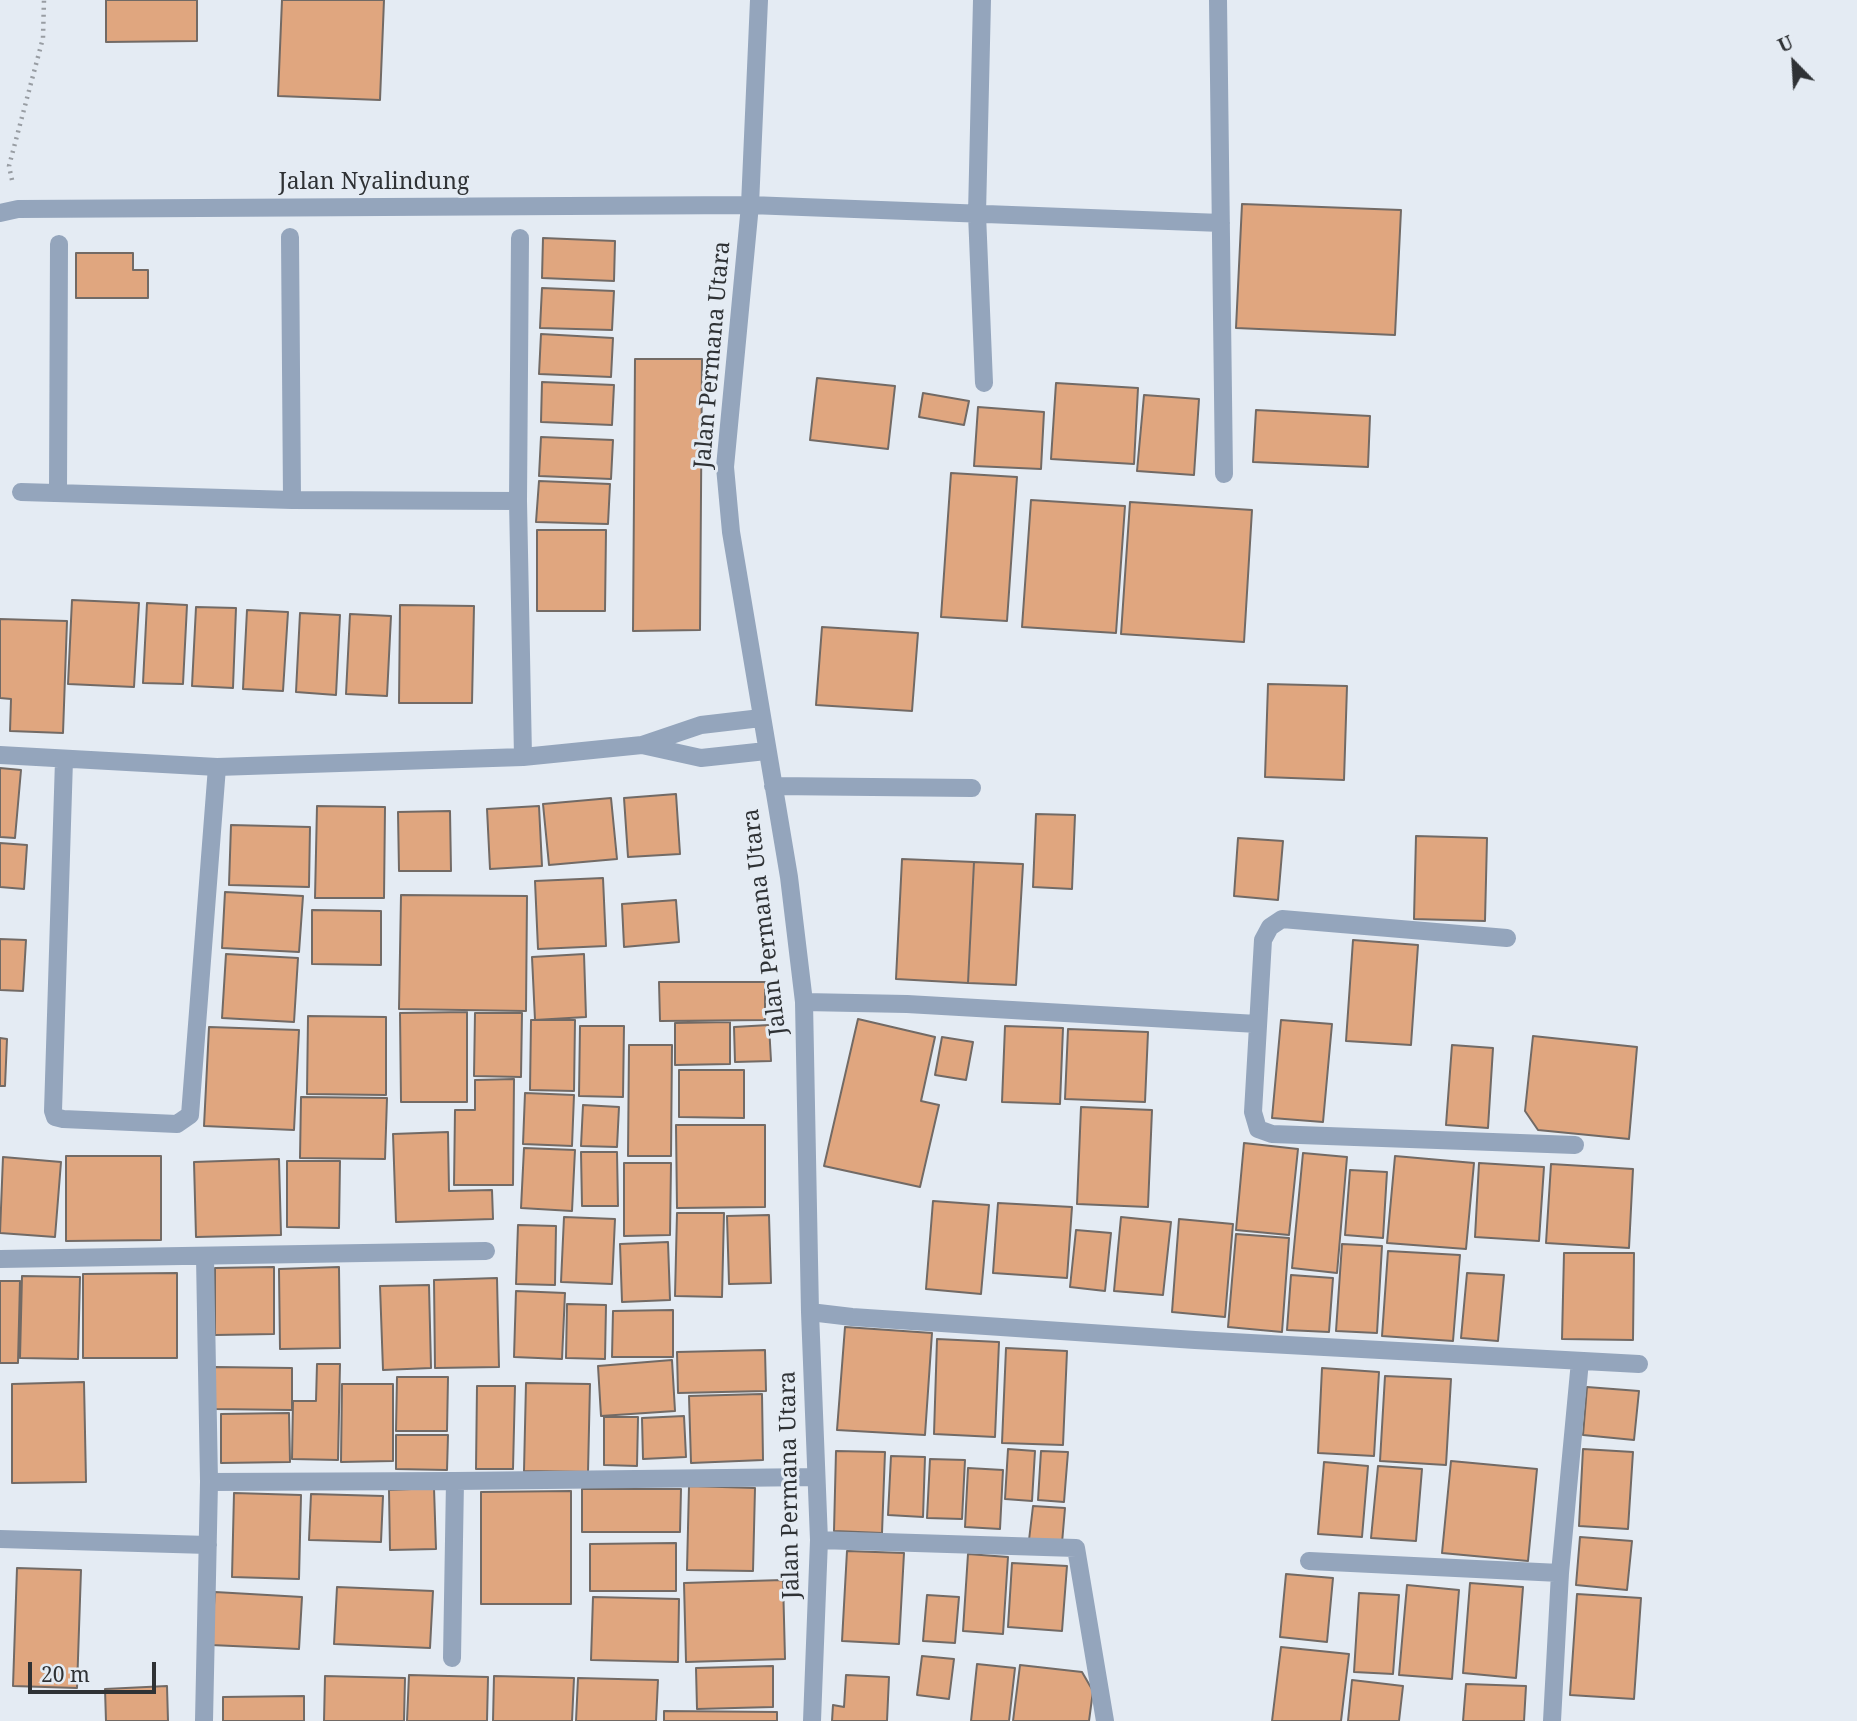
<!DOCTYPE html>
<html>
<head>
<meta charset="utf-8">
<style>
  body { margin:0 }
  #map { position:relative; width:1857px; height:1721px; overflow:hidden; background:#e4ebf3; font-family:"Noto Serif",serif }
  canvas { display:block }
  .north { position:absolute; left:1759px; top:28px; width:70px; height:70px; -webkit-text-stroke:5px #e4ebf3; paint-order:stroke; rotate:336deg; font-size:19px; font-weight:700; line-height:28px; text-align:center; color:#2f3235 }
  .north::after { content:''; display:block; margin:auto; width:24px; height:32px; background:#2f3235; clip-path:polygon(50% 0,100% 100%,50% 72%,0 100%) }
  .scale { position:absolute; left:28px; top:1662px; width:128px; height:32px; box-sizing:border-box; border:4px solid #2f3235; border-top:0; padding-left:9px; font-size:21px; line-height:24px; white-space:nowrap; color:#2f3235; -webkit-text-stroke:5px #e4ebf3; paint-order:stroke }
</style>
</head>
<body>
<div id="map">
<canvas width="1857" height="1721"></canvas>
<div class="north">U</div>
<div class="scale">20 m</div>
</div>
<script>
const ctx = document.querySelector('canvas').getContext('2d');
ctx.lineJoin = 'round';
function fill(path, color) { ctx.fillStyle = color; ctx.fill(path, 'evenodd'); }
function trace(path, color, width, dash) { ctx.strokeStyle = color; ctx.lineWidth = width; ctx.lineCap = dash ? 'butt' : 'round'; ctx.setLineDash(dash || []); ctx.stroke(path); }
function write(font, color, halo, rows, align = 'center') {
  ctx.font = font + ' "Noto Serif",serif'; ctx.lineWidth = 6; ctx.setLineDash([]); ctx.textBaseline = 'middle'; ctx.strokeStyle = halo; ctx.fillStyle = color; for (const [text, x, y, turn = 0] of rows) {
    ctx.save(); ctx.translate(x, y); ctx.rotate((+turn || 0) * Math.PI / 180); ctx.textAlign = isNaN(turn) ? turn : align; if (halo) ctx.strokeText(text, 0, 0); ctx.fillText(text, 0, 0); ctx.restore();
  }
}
const building = new Path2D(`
  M 106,0 L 197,0 L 197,41 L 106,42 Z
  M 282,0 L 384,0 L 380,100 L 278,96 Z
  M 1242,204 L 1401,210 L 1395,335 L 1236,328 Z
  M 543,238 L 615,241 L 614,281 L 542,278 Z
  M 76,253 L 133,253 L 133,270 L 148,270 L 148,298 L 76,298 Z
  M 542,288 L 614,291 L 612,330 L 540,328 Z
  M 541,334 L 613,338 L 611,377 L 539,374 Z
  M 635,359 L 702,359 L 700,630 L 633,631 Z
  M 817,378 L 895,386 L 888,449 L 810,440 Z
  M 542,382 L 614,385 L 612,425 L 541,422 Z
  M 1056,383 L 1138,388 L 1134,464 L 1051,459 Z
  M 923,393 L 969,401 L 964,425 L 919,417 Z
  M 1144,395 L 1199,399 L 1194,475 L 1137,471 Z
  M 978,407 L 1044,412 L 1041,469 L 974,466 Z
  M 1256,410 L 1370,416 L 1368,467 L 1253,462 Z
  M 541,437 L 613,440 L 611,479 L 539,476 Z
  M 951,473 L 1017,477 L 1007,621 L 941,617 Z
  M 539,481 L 610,484 L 608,524 L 536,522 Z
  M 1031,500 L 1125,506 L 1116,633 L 1022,627 Z
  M 1130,502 L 1252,510 L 1244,642 L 1121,634 Z
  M 537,530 L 606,530 L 605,611 L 537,611 Z
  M 72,600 L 139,603 L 134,687 L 68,684 Z
  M 147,603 L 187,605 L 183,684 L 143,683 Z
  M 400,605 L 474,606 L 472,703 L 399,703 Z
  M 196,607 L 236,608 L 233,688 L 192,686 Z
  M 247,610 L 288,612 L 283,691 L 243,689 Z
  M 300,613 L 340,615 L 336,695 L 296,692 Z
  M 350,614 L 391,616 L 387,696 L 346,694 Z
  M 0,619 L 67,621 L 63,733 L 10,731 L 11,699 L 0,698 Z
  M 822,627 L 918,633 L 912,711 L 816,705 Z
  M 1268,684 L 1347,686 L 1344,780 L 1265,777 Z
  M 0,768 L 21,770 L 15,838 L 0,837 Z
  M 676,794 L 680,854 L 628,857 L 624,798 Z
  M 611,798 L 617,859 L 549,865 L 543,804 Z
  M 317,806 L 385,807 L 384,898 L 315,898 Z
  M 539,806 L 542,866 L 490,869 L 487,809 Z
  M 450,811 L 451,871 L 399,871 L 398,812 Z
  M 1036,814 L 1075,815 L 1072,889 L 1033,887 Z
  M 231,825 L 310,827 L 309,887 L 229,885 Z
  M 1416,836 L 1487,838 L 1485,921 L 1414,919 Z
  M 1238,838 L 1283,841 L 1278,900 L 1234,896 Z
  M 0,843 L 27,845 L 24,889 L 0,887 Z
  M 902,859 L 974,862 L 968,983 L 896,979 Z
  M 974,862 L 1023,864 L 1016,985 L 968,983 Z
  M 603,878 L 606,946 L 538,949 L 535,881 Z
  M 225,892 L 303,896 L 299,952 L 222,948 Z
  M 401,895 L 527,896 L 526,1011 L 399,1009 Z
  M 676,900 L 679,942 L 624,947 L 622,904 Z
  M 312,910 L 381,911 L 381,965 L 312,964 Z
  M 0,939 L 26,940 L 23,991 L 0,990 Z
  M 1353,940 L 1418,945 L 1411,1045 L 1346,1041 Z
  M 226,954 L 298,958 L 294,1022 L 222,1018 Z
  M 584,954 L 586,1017 L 535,1020 L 532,957 Z
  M 659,982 L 765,982 L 765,1020 L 660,1021 Z
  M 467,1012 L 467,1102 L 401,1102 L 400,1013 Z
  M 475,1013 L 522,1013 L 521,1077 L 474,1076 Z
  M 308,1016 L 386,1017 L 386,1095 L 307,1094 Z
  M 858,1019 L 935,1037 L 921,1101 L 939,1105 L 920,1187 L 824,1166 Z
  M 531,1020 L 575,1020 L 574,1091 L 530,1090 Z
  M 1281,1020 L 1332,1024 L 1323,1122 L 1272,1118 Z
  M 730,1022 L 730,1064 L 675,1065 L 675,1023 Z
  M 769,1025 L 771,1061 L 735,1062 L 734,1027 Z
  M 580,1026 L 624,1026 L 623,1097 L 579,1096 Z
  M 1005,1026 L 1063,1028 L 1060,1104 L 1002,1102 Z
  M 209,1027 L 299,1030 L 294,1130 L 204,1126 Z
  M 1068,1029 L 1148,1032 L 1145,1102 L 1065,1099 Z
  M 1533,1036 L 1637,1047 L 1629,1139 L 1538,1130 L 1525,1111 Z
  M 942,1037 L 973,1042 L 966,1080 L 935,1075 Z
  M 0,1038 L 7,1039 L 5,1086 L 0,1086 Z
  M 629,1045 L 672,1045 L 671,1156 L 628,1156 Z
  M 1452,1045 L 1493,1048 L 1488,1128 L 1446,1125 Z
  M 679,1070 L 744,1070 L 744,1118 L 679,1117 Z
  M 514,1079 L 513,1185 L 454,1185 L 455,1110 L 475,1110 L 475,1080 Z
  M 525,1093 L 574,1095 L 572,1146 L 523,1144 Z
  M 301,1097 L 387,1098 L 385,1159 L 300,1158 Z
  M 583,1105 L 619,1107 L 617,1147 L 581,1146 Z
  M 1081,1107 L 1152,1110 L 1148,1207 L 1077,1204 Z
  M 676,1125 L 765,1125 L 765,1207 L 677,1208 Z
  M 448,1132 L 449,1191 L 492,1190 L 493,1219 L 396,1222 L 393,1134 Z
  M 1244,1143 L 1298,1149 L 1289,1235 L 1236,1230 Z
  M 524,1148 L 575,1150 L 572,1211 L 521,1208 Z
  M 581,1152 L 617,1152 L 618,1206 L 582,1206 Z
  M 1303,1153 L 1347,1157 L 1337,1273 L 1292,1268 Z
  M 66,1156 L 161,1156 L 161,1240 L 66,1241 Z
  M 1395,1156 L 1474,1163 L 1466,1249 L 1387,1243 Z
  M 3,1157 L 61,1162 L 55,1237 L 0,1233 Z
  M 279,1159 L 281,1235 L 196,1237 L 194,1162 Z
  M 287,1161 L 340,1161 L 339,1228 L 287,1227 Z
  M 624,1163 L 671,1163 L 670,1235 L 624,1236 Z
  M 1479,1163 L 1544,1167 L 1539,1241 L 1475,1237 Z
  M 1551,1164 L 1633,1169 L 1629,1248 L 1546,1243 Z
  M 1350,1170 L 1387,1172 L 1383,1238 L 1345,1235 Z
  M 933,1201 L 989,1205 L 981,1294 L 926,1289 Z
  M 998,1203 L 1072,1207 L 1067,1278 L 993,1273 Z
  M 677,1213 L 724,1213 L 722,1297 L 675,1296 Z
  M 769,1215 L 771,1283 L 729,1284 L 727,1216 Z
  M 564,1217 L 615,1219 L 612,1284 L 561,1282 Z
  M 1121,1217 L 1171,1222 L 1163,1295 L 1114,1291 Z
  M 1179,1219 L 1233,1224 L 1225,1317 L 1172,1312 Z
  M 518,1225 L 556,1226 L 555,1285 L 516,1284 Z
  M 1076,1230 L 1111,1233 L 1105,1291 L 1070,1287 Z
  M 1236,1234 L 1289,1238 L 1282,1332 L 1228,1327 Z
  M 668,1242 L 670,1300 L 622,1302 L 620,1244 Z
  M 1342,1244 L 1382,1246 L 1377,1333 L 1336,1331 Z
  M 1388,1251 L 1460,1255 L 1453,1341 L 1382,1336 Z
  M 1564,1253 L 1634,1253 L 1633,1340 L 1562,1339 Z
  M 274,1267 L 274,1334 L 215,1335 L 215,1268 Z
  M 339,1267 L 340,1348 L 280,1349 L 279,1269 Z
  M 177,1273 L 177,1358 L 83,1358 L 83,1274 Z
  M 1467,1273 L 1504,1275 L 1498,1341 L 1461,1338 Z
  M 1291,1275 L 1333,1278 L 1329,1332 L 1287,1330 Z
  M 22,1276 L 80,1277 L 78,1359 L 20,1358 Z
  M 497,1278 L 499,1367 L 435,1368 L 434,1280 Z
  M 0,1281 L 20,1281 L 18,1363 L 0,1363 Z
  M 429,1285 L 431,1368 L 383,1370 L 380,1286 Z
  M 516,1291 L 565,1293 L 562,1359 L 514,1357 Z
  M 567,1304 L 606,1305 L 605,1359 L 566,1358 Z
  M 673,1310 L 673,1357 L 612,1357 L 613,1311 Z
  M 845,1327 L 932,1333 L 925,1435 L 837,1430 Z
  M 937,1339 L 999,1342 L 995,1437 L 934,1434 Z
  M 1006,1348 L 1067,1351 L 1063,1445 L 1002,1443 Z
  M 765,1350 L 766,1391 L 678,1393 L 677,1352 Z
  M 672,1360 L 675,1411 L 601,1416 L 598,1366 Z
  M 317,1364 L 340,1364 L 338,1460 L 292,1459 L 293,1401 L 316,1401 Z
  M 215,1367 L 292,1368 L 292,1410 L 214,1409 Z
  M 1322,1368 L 1379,1372 L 1374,1456 L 1318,1453 Z
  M 1385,1376 L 1451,1379 L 1446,1465 L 1380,1461 Z
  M 397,1377 L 448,1377 L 447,1431 L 396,1431 Z
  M 84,1382 L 86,1482 L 12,1483 L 12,1384 Z
  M 526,1383 L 590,1384 L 588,1472 L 524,1471 Z
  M 342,1384 L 393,1384 L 393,1461 L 341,1462 Z
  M 477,1386 L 515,1386 L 513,1469 L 476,1469 Z
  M 1587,1387 L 1639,1391 L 1634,1440 L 1583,1435 Z
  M 762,1394 L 763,1460 L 691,1463 L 689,1396 Z
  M 289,1413 L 290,1462 L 221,1463 L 221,1414 Z
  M 684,1416 L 686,1457 L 643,1459 L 642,1418 Z
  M 604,1417 L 638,1417 L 637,1466 L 604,1465 Z
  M 396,1435 L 448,1435 L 447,1470 L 396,1469 Z
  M 1008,1449 L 1035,1451 L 1032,1501 L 1005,1499 Z
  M 1583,1449 L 1633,1452 L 1628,1529 L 1579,1526 Z
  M 836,1451 L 885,1452 L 882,1533 L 834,1531 Z
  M 1041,1451 L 1068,1452 L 1064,1502 L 1038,1500 Z
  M 891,1456 L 925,1457 L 923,1517 L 888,1515 Z
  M 930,1459 L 965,1460 L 962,1519 L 927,1518 Z
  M 1451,1461 L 1537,1469 L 1528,1561 L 1442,1553 Z
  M 1324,1462 L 1368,1466 L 1362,1537 L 1318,1534 Z
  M 1378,1466 L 1422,1469 L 1416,1541 L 1371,1538 Z
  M 968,1468 L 1003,1470 L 1000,1529 L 965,1527 Z
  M 689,1486 L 755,1488 L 753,1571 L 687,1570 Z
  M 434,1488 L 436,1549 L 390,1550 L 389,1490 Z
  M 582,1489 L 681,1489 L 680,1532 L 582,1532 Z
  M 571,1491 L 571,1604 L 481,1604 L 481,1492 Z
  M 234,1493 L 301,1495 L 299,1579 L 232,1577 Z
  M 311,1494 L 383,1496 L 381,1542 L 309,1540 Z
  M 1033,1506 L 1065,1508 L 1062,1543 L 1029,1540 Z
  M 1580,1537 L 1632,1541 L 1627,1590 L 1576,1585 Z
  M 676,1543 L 676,1591 L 590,1591 L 590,1544 Z
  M 847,1551 L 904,1553 L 899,1644 L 842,1641 Z
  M 968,1554 L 1008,1557 L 1003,1634 L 963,1631 Z
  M 1012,1563 L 1067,1566 L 1062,1631 L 1008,1627 Z
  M 17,1568 L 81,1570 L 77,1688 L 13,1686 Z
  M 1286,1574 L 1333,1578 L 1327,1642 L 1280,1637 Z
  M 783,1580 L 785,1659 L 686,1662 L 684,1583 Z
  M 1470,1583 L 1523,1587 L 1516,1678 L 1463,1673 Z
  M 1407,1585 L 1459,1590 L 1452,1679 L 1399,1675 Z
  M 337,1587 L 433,1591 L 430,1648 L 334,1644 Z
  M 215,1592 L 302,1597 L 299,1649 L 211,1645 Z
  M 1359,1593 L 1399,1595 L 1393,1674 L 1354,1672 Z
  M 1577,1594 L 1641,1598 L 1634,1699 L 1570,1695 Z
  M 927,1595 L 959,1597 L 955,1643 L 923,1641 Z
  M 593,1597 L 679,1599 L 678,1662 L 591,1660 Z
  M 1281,1647 L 1349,1654 L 1341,1721 L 1272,1721 Z
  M 922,1656 L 954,1659 L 949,1699 L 917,1695 Z
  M 977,1664 L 1015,1668 L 1009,1721 L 971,1721 Z
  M 1020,1665 L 1082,1672 L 1093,1691 L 1089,1721 L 1013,1721 Z
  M 773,1666 L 773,1707 L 697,1709 L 696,1668 Z
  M 409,1675 L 488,1677 L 487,1721 L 407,1721 Z
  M 846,1675 L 889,1677 L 887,1721 L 832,1721 L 833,1705 L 844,1707 Z
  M 325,1676 L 405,1678 L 404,1721 L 324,1721 Z
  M 494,1676 L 574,1678 L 572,1721 L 493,1721 Z
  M 578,1678 L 658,1680 L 656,1721 L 576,1721 Z
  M 1352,1680 L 1403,1686 L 1399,1721 L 1348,1721 Z
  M 1466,1684 L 1526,1686 L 1524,1721 L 1463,1721 Z
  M 167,1686 L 168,1721 L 106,1721 L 105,1689 Z
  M 304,1696 L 304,1721 L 223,1721 L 223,1697 Z
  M 664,1711 L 777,1712 L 777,1721 L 664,1721 Z`);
fill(building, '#e0a67f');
trace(building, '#726a65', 2);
trace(new Path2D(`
  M 12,180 L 9,166 L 43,38 L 44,0`), '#989da3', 4.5, [2, 5]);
trace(new Path2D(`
  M 759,0 L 750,205 L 725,467 L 731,532 L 789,877 L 804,1002 L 810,1312 L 819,1540 L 812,1721
  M 982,0 L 977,214 L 984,383
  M 1218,0 L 1224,474
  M 0,213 L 18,209 L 750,205 L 1221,223
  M 290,237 L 292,500
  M 520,238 L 518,501 L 523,757
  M 21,492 L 292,500 L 518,501
  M 58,493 L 59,244
  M 642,745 L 701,758 L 766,751
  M 0,755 L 217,767 L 523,757 L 642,745 L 701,725 L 761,718
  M 64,760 L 53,1111 L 55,1117 L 63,1119 L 177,1124 L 190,1115 L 217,767
  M 773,786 L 972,788
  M 1507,938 L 1282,919 L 1270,927 L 1263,940 L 1253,1112 L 1258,1129 L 1272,1134 L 1575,1145
  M 804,1002 L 907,1004 L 1257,1024
  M 0,1259 L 486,1251
  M 810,1312 L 852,1317 L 1195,1340 L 1639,1364
  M 209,1482 L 455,1481 L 816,1477
  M 0,1539 L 208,1545
  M 819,1540 L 1076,1548 L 1105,1721
  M 1309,1561 L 1560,1573
  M 452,1658 L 455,1481
  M 204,1721 L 209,1482 L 205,1257
  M 1552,1721 L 1560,1573 L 1580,1361`), '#94a5bc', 18);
write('23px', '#2f3235', '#e4ebf3', [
  ["Jalan Nyalindung",374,182],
  ["Jalan Permana Utara",713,355,-85],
  ["Jalan Permana Utara",765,922,-97],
  ["Jalan Permana Utara",790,1485,-91]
]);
</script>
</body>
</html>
